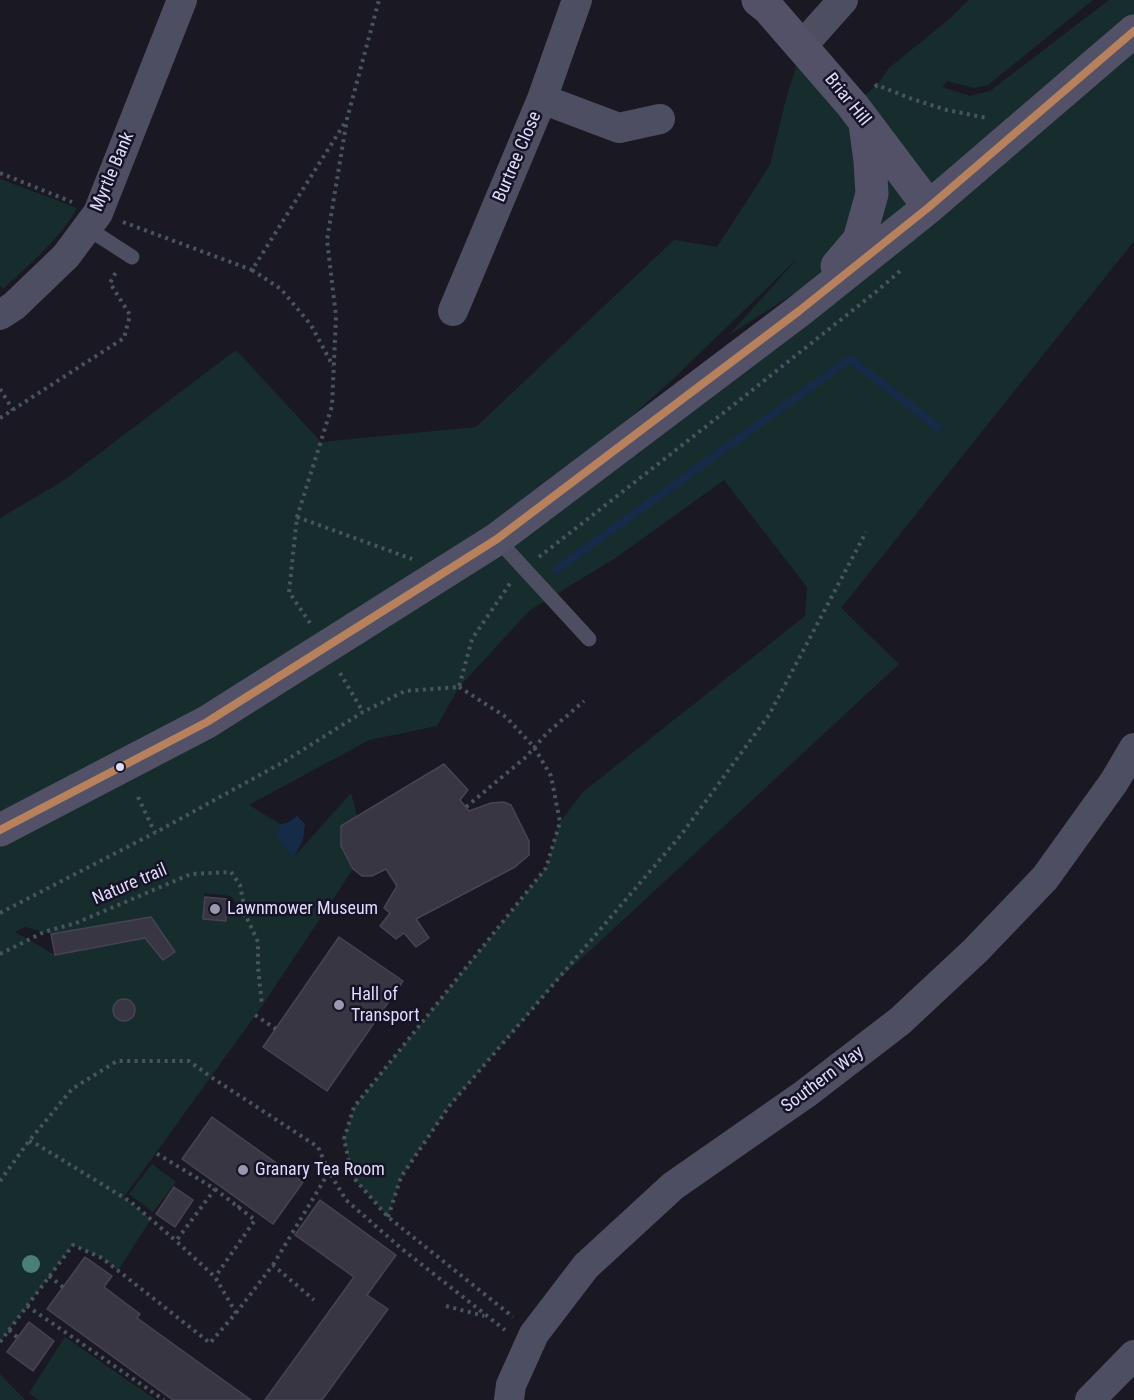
<!DOCTYPE html>
<html>
<head>
<meta charset="utf-8">
<style>
  body { margin:0 }
  canvas { display:block; background:#1a1822 }
</style>
</head>
<body>
<canvas width="1134" height="1400"></canvas>
<script>
const ctx = document.querySelector('canvas').getContext('2d');
ctx.lineJoin = 'round';
function fill(path, color) { ctx.fillStyle = color; ctx.fill(path, 'evenodd'); }
function trace(path, color, width, dash) { ctx.strokeStyle = color; ctx.lineWidth = width; ctx.lineCap = dash ? 'butt' : 'round'; ctx.setLineDash(dash || []); ctx.stroke(path); }
function write(font, color, halo, rows, align = 'center') {
  ctx.font = font + ' "Roboto Condensed",sans-serif'; ctx.lineWidth = 5; ctx.setLineDash([]); ctx.textBaseline = 'middle'; ctx.strokeStyle = halo; ctx.fillStyle = color; for (const [text, x, y, turn = 0] of rows) {
    ctx.save(); ctx.translate(x, y); ctx.rotate((+turn || 0) * Math.PI / 180); ctx.textAlign = isNaN(turn) ? turn : align; if (halo) ctx.strokeText(text, 0, 0); ctx.fillText(text, 0, 0); ctx.restore();
  }
}
fill(new Path2D(`
  M 969,0 L 1093,0 L 988,85 L 974,88 L 947,81 L 942,87 L 970,96 L 990,91 L 1109,0 L 1134,0 L 1134,241 L 841,608 L 899,664 L 555,983 L 450,1105 L 401,1177 L 388,1217 L 352,1176 L 344,1139 L 354,1107 L 546,868 L 560,822 L 583,792 L 805,616 L 807,587 L 724,480 L 614,559 L 530,610 L 459,687 L 437,726 L 369,740 L 249,805 L 280,824 L 276,836 L 293,858 L 351,793 L 357,816 L 341,826 L 341,846 L 353,869 L 262,1006 L 124,1197 L 151,1219 L 118,1271 L 102,1258 L 73,1245 L 0,1342 L 0,518 L 63,481 L 236,350 L 321,442 L 476,427 L 674,240 L 717,247 L 770,165 L 785,103 L 802,46 L 853,105 L 877,85 L 889,68 L 947,21 ZM 922,212 L 504,532 L 674,378 L 798,258 L 729,335 ZM 203,893 L 231,896 L 245,915 L 236,910 L 228,910 L 226,921 L 203,919 L 205,897 ZM 151,917 L 174,952 L 163,960 L 145,938 L 55,955 L 15,932 L 25,927 L 51,934 Z
  M 0,179 L 77,208 C 59,240 30,264 3,289 L 0,285 Z
  M 152,1164 L 176,1182 L 153,1212 L 129,1194 Z
  M 65,1337 L 156,1400 L 38,1400 L 29,1393 Z
  M 0,1374 L 25,1400 L 0,1400 Z`), '#172d2d');
fill(new Path2D(`
  M 297,816 L 305,824 L 303,840 L 293,859 L 276,836 L 280,824 L 287,823 Z`), '#162b48');
trace(new Path2D(`
  M 557,569 L 850,359 L 938,427`), '#162b48', 8);
const building = new Path2D(`
  M 444,764 L 468,790 L 460,800 L 469,811 L 491,803 L 504,802 L 511,805 L 529,841 L 529,855 L 515,867 L 416,919 L 429,938 L 416,947 L 404,933 L 396,939 L 380,926 L 390,913 L 384,908 L 397,886 L 386,869 L 372,876 L 362,876 L 353,869 L 341,846 L 341,826 Z
  M 205,897 L 227,899 L 226,921 L 203,919 Z
  M 151,917 L 175,952 L 163,960 L 145,938 L 55,955 L 51,934 Z
  M 339,937 L 403,981 L 327,1091 L 263,1047 Z
  M113 1010a11 11 0 1 1 22 0a11 11 0 1 1-22 0Z
  M 212,1117 L 303,1182 L 273,1224 L 182,1159 Z
  M 174,1187 L 193,1200 L 175,1227 L 156,1214 Z
  M 320,1200 L 396,1255 L 367,1295 L 388,1309 L 322,1400 L 265,1400 L 354,1277 L 295,1235 Z
  M 85,1257 L 112,1276 L 104,1287 L 140,1314 L 137,1318 L 251,1400 L 173,1400 L 47,1309 Z
  M 29,1322 L 54,1341 L 33,1371 L 7,1352 Z`);
fill(building, '#383643');
trace(building, '#474354', 1.5);
trace(new Path2D(`
  M 875,87 L 877,85 L 912,99 L 947,110 L 987,118
  M 0,173 L 72,202
  M 123,222 L 252,270 L 346,121
  M 252,270 L 281,289 L 311,325 L 333,366
  M 0,389 L 13,410
  M 0,418 L 124,338 L 130,315 L 110,283 L 117,270
  M 297,517 L 412,559
  M 539,557 L 736,403 L 877,291 L 900,271
  M 310,623 L 289,592 L 297,517 L 332,406 L 336,316 L 327,240 L 347,119 L 379,0
  M 340,673 L 363,712
  M 459,687 L 506,717 L 534,747 L 551,776 L 560,822 L 546,868 L 354,1107 L 344,1139 L 352,1176 L 388,1217 L 513,1317
  M 138,797 L 155,833
  M 466,807 L 526,757 L 547,733 L 584,701
  M 228,910 L 236,910 L 246,916 L 258,942 L 258,967 L 262,1006
  M 0,913 L 162,829 L 285,761 L 363,712 L 405,691 L 459,687 L 472,639 L 511,582
  M 0,954 L 44,932 L 76,923 L 191,874 L 231,872 L 240,885 L 246,916
  M 255,1015 L 276,1029
  M 29,1141 L 38,1145 L 131,1202 L 176,1241
  M 0,1181 L 29,1141 L 72,1089 L 117,1061 L 189,1061 L 211,1077 L 318,1147 L 329,1172 L 346,1200 L 402,1249 L 505,1330
  M 215,1189 L 255,1220 L 215,1277
  M 238,1208 L 243,1202
  M 388,1217 L 401,1177 L 450,1105 L 681,835 L 769,715 L 866,532
  M 273,1265 L 329,1172
  M 49,1276 L 63,1287
  M 27,1306 L 164,1400
  M 446,1306 L 484,1316
  M 236,1313 L 273,1265 L 314,1300
  M 9,1330 L 17,1337
  M 0,1342 L 73,1245 L 102,1258 L 210,1343 L 236,1313 L 215,1277 L 176,1241 L 215,1189 L 156,1153`), '#48545e', 4, [3, 4.5]);
trace(new Path2D(`
  M 87,228 L 132,257
  M 497,539 L 589,639`), '#4e4e62', 15);
trace(new Path2D(`
  M 802,46 L 843,0
  M 542,99 L 619,128 L 660,119
  M 453,311 L 542,99 L 577,0
  M 0,315 L 14,306 L 66,256 L 98,213 L 182,0
  M 509,1400 L 511,1385 L 534,1334 L 586,1266 L 673,1186 L 805,1094 L 900,1021 L 975,951 L 1045,878 L 1114,782 L 1134,748
  M 1090,1400 L 1134,1355`), '#4e4e62', 30);
trace(new Path2D(`
  M 758,0 L 768,8 L 853,106 L 929,207
  M 837,266 L 859,240 L 872,194 L 870,161 L 865,124
  M 356,628 L 497,539 L 799,311 L 929,207 L 1134,31
  M 0,830 L 207,722 L 267,684`), '#525168', 33);
trace(new Path2D(`
  M 267,684 L 356,628`), '#525168', 33);
trace(new Path2D(`
  M 0,830 L 207,722 L 497,539 L 799,311 L 929,207 L 1134,31`), '#b6815c', 8);
ctx.fillStyle = '#498075';
for (const [x, y] of [
  [31,1264]
]) { ctx.beginPath(); ctx.arc(x, y, 9, 0, 2 * Math.PI); ctx.fill(); }
for (const [x, y, r, color] of [
  [120,767,5,"#dfdcfb"],
  [215,909,6,"#9a97af"],
  [339,1005,6,"#9a97af"],
  [243,1170,6,"#9a97af"]
]) { const dot = new Path2D(); dot.arc(x, y, r, 0, 2 * Math.PI); ctx.fillStyle = color; ctx.fill(dot); trace(dot, '#161327', 2); }
write('18px', '#dfdcfb', '#161327', [
  ["Briar Hill",847,100,51],
  ["Burtree Close",518,157,-67],
  ["Myrtle Bank",113,172,-67],
  ["Nature trail",130,885,-23],
  ["Southern Way",823,1080,-37]
]);
write('18px', '#dfdcfb', '#161327', [
  ["Lawnmower Museum",227,909],
  ["Hall of",351,995],
  ["Transport",351,1016],
  ["Granary Tea Room",255,1170]
], 'left');
</script>
</body>
</html>
